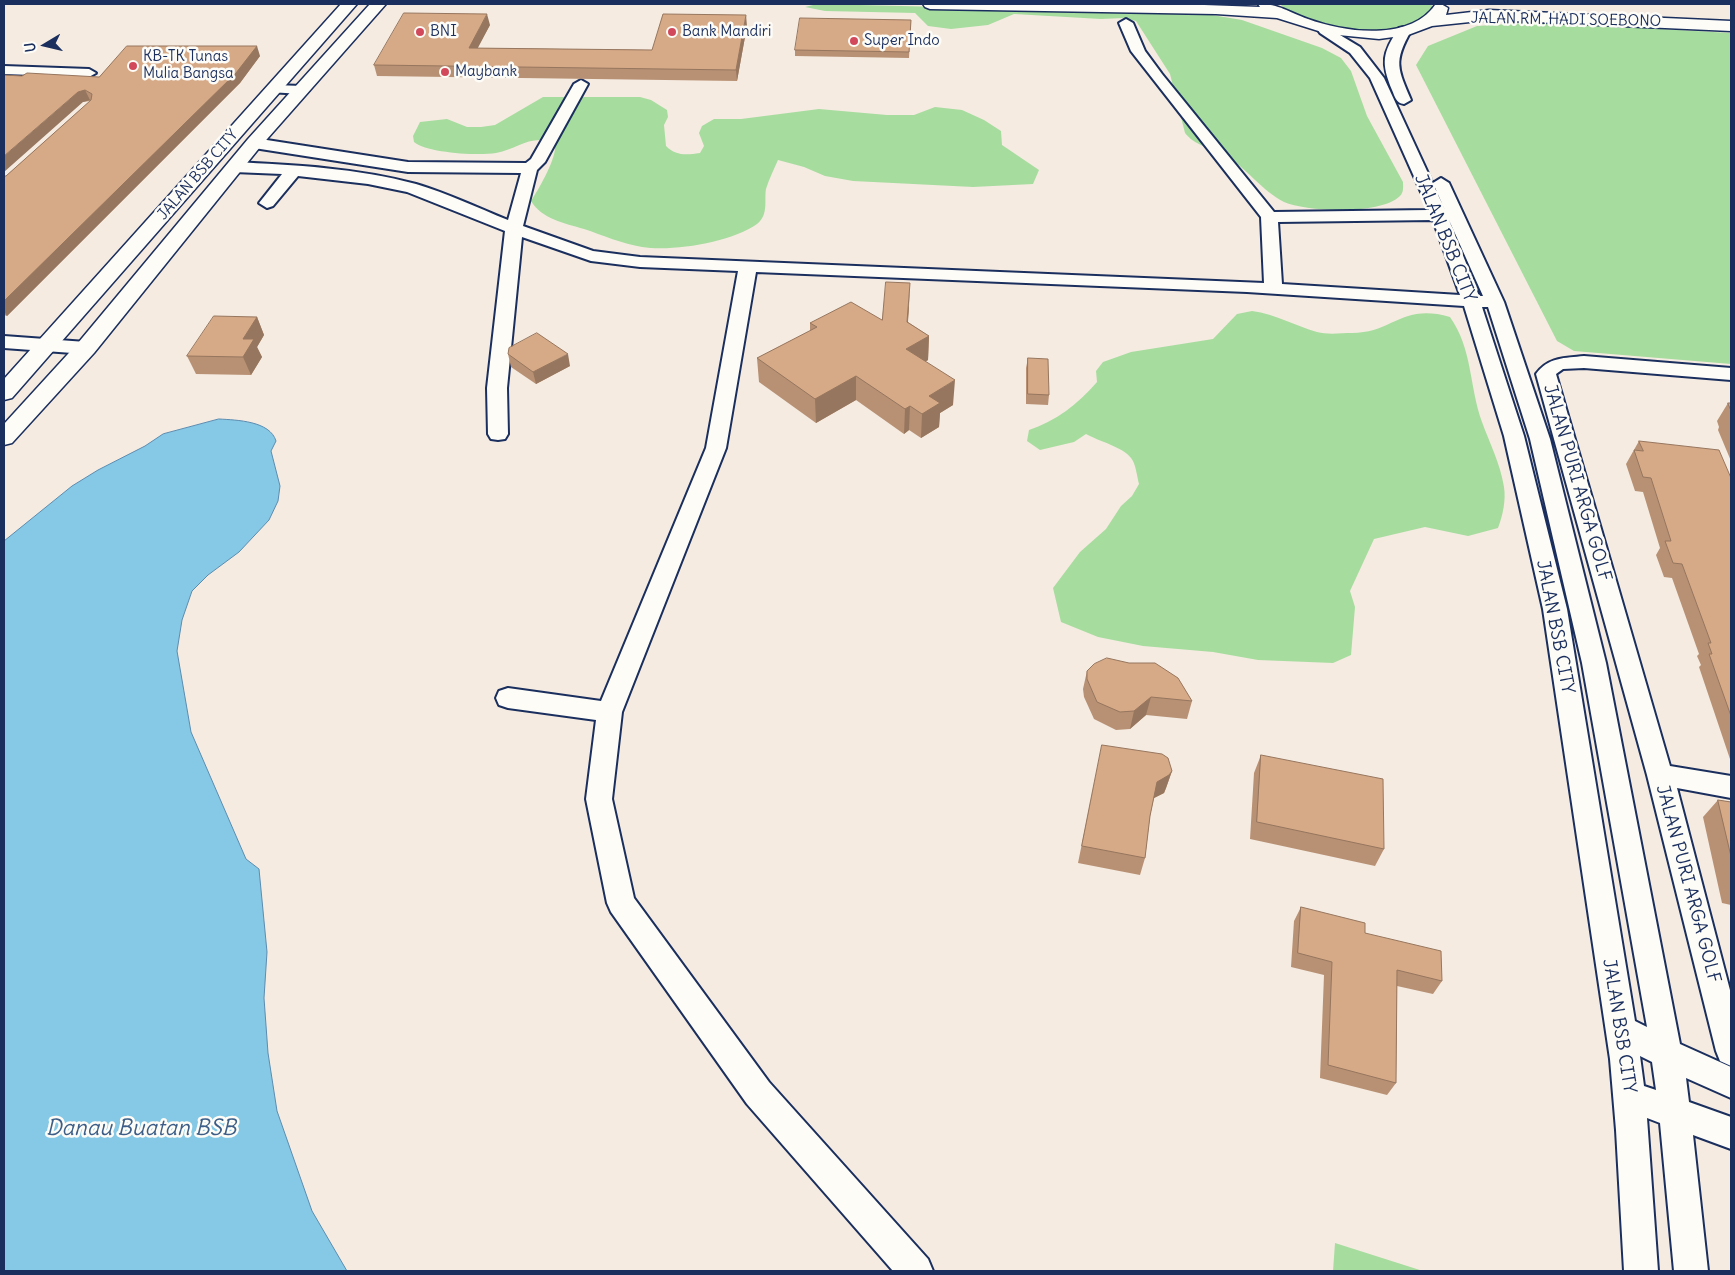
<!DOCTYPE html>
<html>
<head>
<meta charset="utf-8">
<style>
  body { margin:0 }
  #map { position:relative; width:1735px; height:1275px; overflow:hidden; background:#f5ebe1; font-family:Delius,sans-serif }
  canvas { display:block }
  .frame { position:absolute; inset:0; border:5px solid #1b2f5e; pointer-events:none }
  .north { position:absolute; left:20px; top:20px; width:50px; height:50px; -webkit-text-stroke:4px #fdfcf7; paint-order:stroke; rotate:261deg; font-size:14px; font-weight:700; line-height:20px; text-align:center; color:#1b2f5e }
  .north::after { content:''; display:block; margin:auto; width:18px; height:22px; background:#1b2f5e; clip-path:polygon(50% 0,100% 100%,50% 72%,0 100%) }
</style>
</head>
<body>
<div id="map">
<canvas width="1735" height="1275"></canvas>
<div class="frame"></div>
<div class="north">U</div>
</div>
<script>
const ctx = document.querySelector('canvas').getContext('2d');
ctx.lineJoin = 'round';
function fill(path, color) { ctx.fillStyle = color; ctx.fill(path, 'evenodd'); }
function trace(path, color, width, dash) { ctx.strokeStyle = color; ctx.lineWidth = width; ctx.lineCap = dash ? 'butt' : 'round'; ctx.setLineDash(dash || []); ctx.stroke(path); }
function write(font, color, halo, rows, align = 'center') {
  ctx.font = font + ' Delius,sans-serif'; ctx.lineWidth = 5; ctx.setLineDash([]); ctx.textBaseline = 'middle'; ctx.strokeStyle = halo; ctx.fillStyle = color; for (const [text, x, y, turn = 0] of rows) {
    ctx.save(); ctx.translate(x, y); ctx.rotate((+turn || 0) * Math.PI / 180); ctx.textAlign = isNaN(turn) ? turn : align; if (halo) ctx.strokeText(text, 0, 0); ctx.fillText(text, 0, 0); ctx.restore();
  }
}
fill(new Path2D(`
  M 817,4 L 1200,13 L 1242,20 L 1322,48 L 1341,58 L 1351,71 L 1367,116 L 1403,182 C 1403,187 1404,192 1400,196 C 1381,215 1307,212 1284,202 C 1262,191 1246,167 1224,155 C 1210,147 1195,146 1185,133 L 1170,74 L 1136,21 L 1124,18 L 1101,19 L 1014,14 L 988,25 L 951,29 L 928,26 L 915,13 L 825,11 L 805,7 Z
  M 1280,4 L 1431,4 L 1434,9 L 1430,23 L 1357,35 L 1290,14 Z
  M 1538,22 L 1731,33 L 1731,364 L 1574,351 L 1557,341 L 1416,65 L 1428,46 L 1477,26 Z
  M 543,97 L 640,97 L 651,100 L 667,110 L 668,117 L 664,125 L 666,146 C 676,156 686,155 700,153 L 704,146 L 699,133 L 702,126 L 714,119 L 741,119 L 819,109 L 887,115 L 914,115 L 935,107 L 962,110 L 984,120 L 1001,131 L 1002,145 L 1039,170 L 1033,184 L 973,187 L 853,181 L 825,176 L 804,167 L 778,160 C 774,169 769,179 766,189 C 764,200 769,215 757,224 C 732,242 673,252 642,247 C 623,244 602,235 584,229 C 564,223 542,219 531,201 C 539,189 554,162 555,149 L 552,142 C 529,135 518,149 496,153 C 478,156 427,153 414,142 L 413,136 L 420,122 L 447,119 L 467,127 L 481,127 L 495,125 Z
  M 1252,311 C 1276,314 1295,326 1317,332 C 1328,335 1341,333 1352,333 C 1393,333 1402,303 1450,317 C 1473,350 1469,386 1482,422 C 1490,444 1500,463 1504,487 C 1506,500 1503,515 1498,528 L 1468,536 L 1425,527 L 1374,539 L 1350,591 L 1355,607 L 1351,655 L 1333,663 L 1258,660 L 1213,652 L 1143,646 L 1098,637 L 1061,622 L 1053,588 L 1080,552 L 1106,529 L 1121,506 L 1132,496 L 1139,484 C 1137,477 1136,464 1131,458 C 1123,447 1098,441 1086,434 L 1074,442 L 1040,450 L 1027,441 L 1029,430 C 1056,421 1078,404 1097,382 L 1096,371 L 1103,362 L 1131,352 L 1213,339 L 1237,314 Z
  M 1335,1243 L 1423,1271 L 1333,1271 Z`), '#a7dc9f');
const water = new Path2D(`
  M 219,419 C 237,420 270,421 276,441 L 271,451 L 280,486 L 278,501 L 269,520 L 239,552 L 208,575 L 192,591 L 182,620 L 177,651 L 191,732 L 246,859 L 259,869 L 267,952 L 264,998 L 268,1053 L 277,1111 L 312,1211 L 347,1271 L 4,1271 L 4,541 L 72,486 L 98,470 L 145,446 L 163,434 Z`);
fill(water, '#85c9e6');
trace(water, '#5b8bb0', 1);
const street = new Path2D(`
  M 1126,19 L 1133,23 L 1145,51 L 1162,74 L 1274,212 L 1429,210 L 1370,78 L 1350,53 L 1320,33 L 1318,30 L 1320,27 L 1325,26 L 1360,47 L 1384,78 L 1445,210 L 1433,183 L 1441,178 L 1449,183 L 1504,302 L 1550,439 L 1606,663 L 1680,1044 L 1731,1067 L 1731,1098 L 1686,1078 L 1689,1102 L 1731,1117 L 1731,1149 L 1693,1135 L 1708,1271 L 1674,1271 L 1660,1123 L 1647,1118 L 1658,1271 L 1624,1271 L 1616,1130 L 1610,1059 L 1543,609 L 1504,436 L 1464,306 L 1247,292 L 756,272 L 726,448 L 622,712 L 612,799 L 634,898 L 769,1082 L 928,1259 L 933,1271 L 893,1271 L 747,1104 L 611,912 L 607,903 L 586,799 L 596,720 L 508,708 L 499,705 L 496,698 L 499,691 L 508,688 L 601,701 L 706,448 L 738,271 L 640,267 L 591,261 L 522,237 L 507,388 L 508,434 L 505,439 L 498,440 L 491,439 L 488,434 L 487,388 L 505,231 L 407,192 L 368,184 L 298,176 L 273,206 L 267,208 L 259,203 L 282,174 L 234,172 L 226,167 L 234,162 C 295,165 357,168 416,184 C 447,193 478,208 508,220 L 521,173 L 408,172 L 254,148 L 246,143 L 254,138 L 408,162 L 526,163 L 531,159 L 574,84 L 581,80 L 588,84 L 545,162 L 537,170 L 523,226 L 593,251 L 640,257 L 1264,283 L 1261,217 L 1131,51 L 1119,23 ZM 1433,220 L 1460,295 L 1282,284 L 1278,222 ZM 1449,220 L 1483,296 L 1479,296 ZM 1482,307 L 1488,307 L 1530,439 L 1582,663 L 1647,1027 L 1635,1021 L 1567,609 L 1524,436 ZM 1640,1056 L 1652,1062 L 1656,1090 L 1644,1086 Z
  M 1404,27 L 1411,31 C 1393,62 1398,69 1411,100 L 1404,104 C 1396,103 1395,97 1392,90 C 1381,63 1382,53 1399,28 Z
  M 4,66 L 89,69 L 96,73 L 89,77 L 4,74 Z
  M 274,85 L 302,86 L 309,90 L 302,94 L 269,92 L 267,89 L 269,86 Z
  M 4,336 L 86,342 L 93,344 L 95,348 L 93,352 L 86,354 L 4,348 Z
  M 1584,356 L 1731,368 L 1731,380 L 1584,368 L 1563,369 L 1556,374 L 1670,766 L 1731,776 L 1731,798 L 1677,788 L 1731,994 L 1731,1066 L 1720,1061 L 1716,1051 L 1647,775 L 1536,374 C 1548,357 1565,358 1584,356 Z`);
const secondary = new Path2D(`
  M 341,4 L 357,4 L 12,398 L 4,400 L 4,379 Z
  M 370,4 L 386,4 L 260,147 L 94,353 L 12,443 L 4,445 L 4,424 L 78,343 L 248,139 Z`);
const primary = new Path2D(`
  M 923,4 L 1176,4 L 1260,7 L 1258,4 C 1280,4 1288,12 1308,19 C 1346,33 1410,41 1435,5 L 1441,4 L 1448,8 L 1446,15 L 1489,10 L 1731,21 L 1731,31 L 1489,20 L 1432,26 L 1408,35 L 1379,39 L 1328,34 L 1277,18 L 1216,14 L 930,9 L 925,7 Z`);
trace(street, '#1b2f5e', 4);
trace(secondary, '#1b2f5e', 3);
trace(primary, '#1b2f5e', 3);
fill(street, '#fdfcf7');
fill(secondary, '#fdfcf7');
fill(primary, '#fdfcf7');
fill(new Path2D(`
  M 911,20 L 909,58 L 795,56 L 795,50 Z
  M 490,25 L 477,48 L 652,50 L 747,26 L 737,81 L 377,76 L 374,65 Z
  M 260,56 L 240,83 L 7,316 L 4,315 L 4,176 L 6,176 L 90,101 L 83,102 L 22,76 L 99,77 Z
  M 909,306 L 908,322 L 929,336 L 928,360 L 925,362 L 953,405 L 940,413 L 939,427 L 921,438 L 909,430 L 904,434 L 856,400 L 816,423 L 759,382 L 757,358 L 810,331 L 810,323 L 882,320 Z
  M 257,317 L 264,335 L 257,347 L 262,357 L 251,375 L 196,374 L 187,356 Z
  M 508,354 L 570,366 L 536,384 L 511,367 Z
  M 1028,358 L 1049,395 L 1048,405 L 1026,404 L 1026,368 Z
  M 1728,403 L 1731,403 L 1731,461 L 1718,430 L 1719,427 L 1717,421 Z
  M 1639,441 L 1731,478 L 1731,762 L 1699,667 L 1701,665 L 1697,656 L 1699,654 L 1672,578 L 1664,577 L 1656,555 L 1660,548 L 1643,492 L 1635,491 L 1626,464 Z
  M 1087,671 L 1192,701 L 1187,719 L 1146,715 L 1130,729 L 1116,730 L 1094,719 L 1084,697 L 1083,689 Z
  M 1102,745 L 1172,771 L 1166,788 L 1164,793 L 1154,798 L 1150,816 L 1145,858 L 1140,875 L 1078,863 Z
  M 1261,755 L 1384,849 L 1375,866 L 1250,839 L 1254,773 Z
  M 1718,800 L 1731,802 L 1731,905 L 1722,903 L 1703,817 Z
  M 1301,907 L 1365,933 L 1442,981 L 1433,994 L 1397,986 L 1396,1083 L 1387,1095 L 1320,1078 L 1324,975 L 1291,967 L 1294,921 Z`), '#b89174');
fill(new Path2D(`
  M 487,14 L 490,25 L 472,59 L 469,48 Z
  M 746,15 L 747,26 L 737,81 L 736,70 Z
  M 257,46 L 260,56 L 240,83 L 7,316 L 4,311 L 4,301 Z
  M 85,90 L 90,100 L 83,102 L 4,172 L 4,156 L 78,92 Z
  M 910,283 L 909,306 L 906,345 L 907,322 Z
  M 257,317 L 264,335 L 257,347 L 262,357 L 251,375 L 243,357 L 243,339 Z
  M 929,336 L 928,360 L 905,373 L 906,349 Z
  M 568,354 L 570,366 L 536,384 L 533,372 Z
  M 856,376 L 856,400 L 816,423 L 815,399 Z
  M 955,380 L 953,405 L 940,413 L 939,427 L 921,438 L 922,414 L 929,396 Z
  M 910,406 L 909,430 L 904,434 L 905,409 Z
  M 1151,697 L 1146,715 L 1130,729 L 1134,711 Z
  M 1172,771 L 1166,788 L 1164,793 L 1152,799 L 1157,782 Z`), '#96765e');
const building = new Path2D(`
  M 404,13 L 487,14 L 469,48 L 652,50 L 663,14 L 746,15 L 736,70 L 374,65 Z
  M 800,18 L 911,20 L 909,52 L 795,50 Z
  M 127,46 L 257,46 L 236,73 L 4,301 L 4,176 L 6,176 L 91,100 L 92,94 L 85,90 L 78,92 L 4,156 L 4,75 L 22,76 L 27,73 L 99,77 Z
  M 886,282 L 910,283 L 907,322 L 929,336 L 906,349 L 955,380 L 929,396 L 940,403 L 922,414 L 910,406 L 905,409 L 856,376 L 815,399 L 757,358 L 817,327 L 810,323 L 851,302 L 882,320 Z
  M 214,316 L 257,317 L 243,339 L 254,339 L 243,357 L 187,356 Z
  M 537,333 L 568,354 L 533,372 L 508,354 L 509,348 Z
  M 1028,358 L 1048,359 L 1049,395 L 1028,394 Z
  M 1728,403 L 1731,403 L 1731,410 Z
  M 1639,441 L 1719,450 L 1731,478 L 1731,716 L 1709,654 L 1712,654 L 1708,643 L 1711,643 L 1682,564 L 1673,563 L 1665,541 L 1671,541 L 1651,478 L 1643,477 L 1634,450 L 1643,451 Z
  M 1107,658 L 1129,663 L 1155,663 L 1178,678 L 1192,701 L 1151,697 L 1134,711 L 1120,712 L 1097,702 L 1087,679 L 1087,671 L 1094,664 Z
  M 1102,745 L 1162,754 L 1168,758 L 1172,771 L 1169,775 L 1157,782 L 1150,816 L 1145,858 L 1082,846 Z
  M 1261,755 L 1383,779 L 1384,849 L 1257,822 Z
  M 1718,800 L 1731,802 L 1731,856 Z
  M 1301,907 L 1365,923 L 1365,933 L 1441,951 L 1442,981 L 1397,970 L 1396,1083 L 1328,1065 L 1332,962 L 1298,953 Z`);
fill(building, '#d6a987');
trace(building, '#96765e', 1);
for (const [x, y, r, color] of [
  [420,32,5,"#d1495b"],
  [672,32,5,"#d1495b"],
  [854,41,5,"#d1495b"],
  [133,66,5,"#d1495b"],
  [445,72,5,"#d1495b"]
]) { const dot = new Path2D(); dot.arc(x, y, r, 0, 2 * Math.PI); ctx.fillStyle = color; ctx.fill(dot); trace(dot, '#fdfcf7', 2); }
write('15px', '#1b2f5e', '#fdfcf7', [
  ["JALAN RM. HADI SOEBONO",1566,20,1],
  ["JALAN BSB CITY",198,175,-49]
]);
write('15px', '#1b2f5e', '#fdfcf7', [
  ["BNI",430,32],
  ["Bank Mandiri",682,32],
  ["Super Indo",864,41],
  ["KB-TK Tunas",143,57],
  ["Mulia Bangsa",143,74],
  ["Maybank",455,72]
], 'left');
write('18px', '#1b2f5e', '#fdfcf7', [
  ["JALAN BSB CITY",1445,238,68],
  ["JALAN PURI ARGA GOLF",1577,483,74],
  ["JALAN BSB CITY",1555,627,79],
  ["JALAN PURI ARGA GOLF",1688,884,75],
  ["JALAN BSB CITY",1619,1026,81]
]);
write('italic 22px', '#3b5d87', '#fdfcf7', [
  ["Danau Buatan BSB",141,1129]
]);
</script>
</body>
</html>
